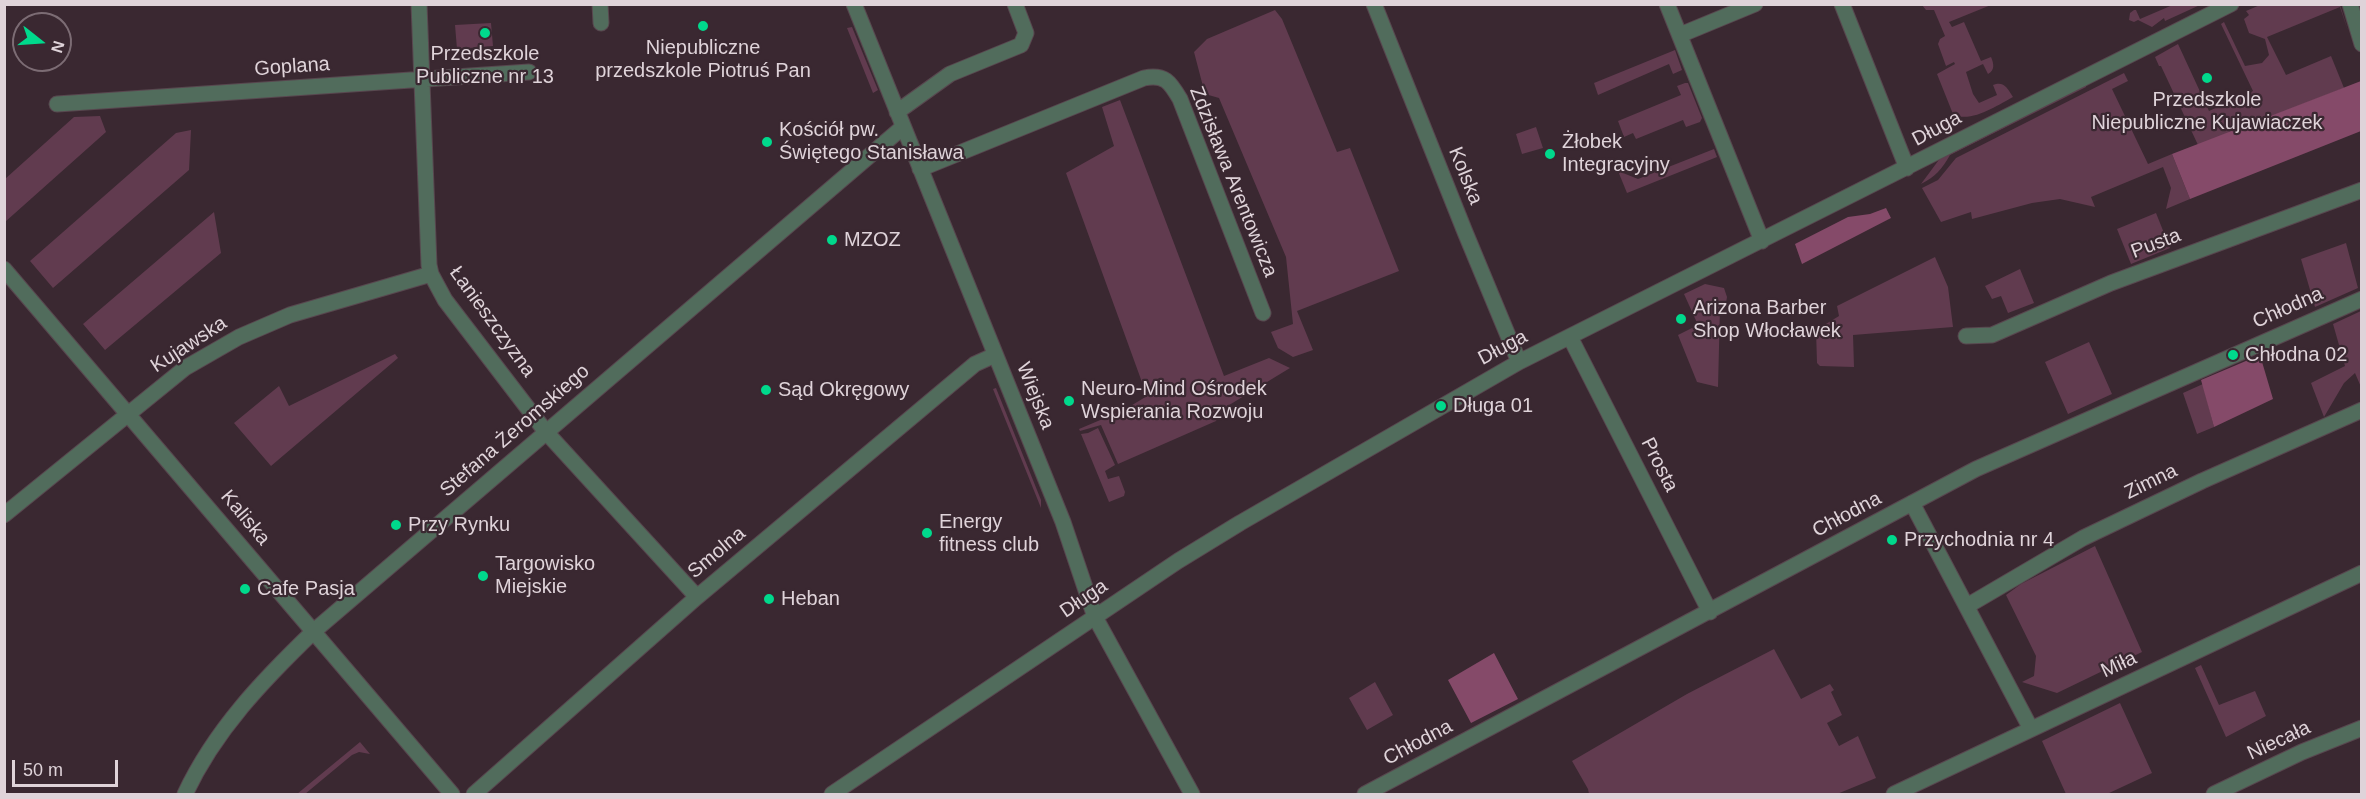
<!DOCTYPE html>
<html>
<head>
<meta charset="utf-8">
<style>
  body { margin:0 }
  #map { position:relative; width:2366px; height:799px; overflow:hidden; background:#3a2831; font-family:Helvetica,sans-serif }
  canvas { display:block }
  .frame { position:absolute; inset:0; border:6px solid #dfd3d9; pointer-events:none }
  .north { position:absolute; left:12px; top:12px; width:60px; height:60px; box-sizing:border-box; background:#3a2831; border:2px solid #7c6c74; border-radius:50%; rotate:107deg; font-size:16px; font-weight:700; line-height:24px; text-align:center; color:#dfd3d9 }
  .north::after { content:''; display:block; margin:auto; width:21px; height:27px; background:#00d98c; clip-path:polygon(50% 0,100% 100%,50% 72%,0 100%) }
  .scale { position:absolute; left:12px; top:760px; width:106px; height:27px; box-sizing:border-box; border:3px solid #dfd3d9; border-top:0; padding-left:8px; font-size:18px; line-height:21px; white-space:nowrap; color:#dfd3d9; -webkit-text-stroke:4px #3a2831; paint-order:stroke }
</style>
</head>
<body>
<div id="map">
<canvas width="2366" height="799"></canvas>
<div class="frame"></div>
<div class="north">N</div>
<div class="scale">50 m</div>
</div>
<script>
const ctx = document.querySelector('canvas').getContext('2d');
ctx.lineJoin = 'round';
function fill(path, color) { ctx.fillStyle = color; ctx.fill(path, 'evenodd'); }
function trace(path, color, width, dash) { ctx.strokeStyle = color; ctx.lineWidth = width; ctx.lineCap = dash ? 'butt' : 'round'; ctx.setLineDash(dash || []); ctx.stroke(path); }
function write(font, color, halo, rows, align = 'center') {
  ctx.font = font + ' Helvetica,sans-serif'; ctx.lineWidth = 4.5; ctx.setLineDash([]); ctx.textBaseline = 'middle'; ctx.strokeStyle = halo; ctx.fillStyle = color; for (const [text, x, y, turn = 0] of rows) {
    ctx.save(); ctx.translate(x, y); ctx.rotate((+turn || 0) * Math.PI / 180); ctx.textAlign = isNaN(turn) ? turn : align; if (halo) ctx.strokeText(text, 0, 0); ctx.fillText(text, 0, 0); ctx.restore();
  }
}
fill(new Path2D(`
  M 2175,4 L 2200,5 L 2165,21 L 2164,18 L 2152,27 L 2138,20 L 2134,22 L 2129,20 L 2130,13 L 2134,10 L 2136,10 L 2140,19 Z
  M 1922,5 L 1991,5 L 1949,22 L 1952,27 L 1964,22 L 1981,61 L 1991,57 C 1994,64 1995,70 1988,74 L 1983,64 L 1966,72 L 1973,94 L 1979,103 L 1997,95 L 1993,85 C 2004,81 2007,88 2013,97 C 1998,105 1970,124 1953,114 L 1937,74 L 1955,64 L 1954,62 L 1946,66 L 1938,44 L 1940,39 L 1945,36 L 1934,10 L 1926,10 Z
  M 2260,5 L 2340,5 L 2348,31 L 2340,7 L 2267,37 L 2286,75 L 2331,56 L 2344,88 L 2198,145 L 2161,66 L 2159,66 L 2155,57 L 2178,44 L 2209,111 L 2253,91 L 2221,24 L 2224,22 L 2245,66 L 2262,63 L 2269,55 L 2265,39 L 2249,33 L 2244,19 L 2249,15 L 2246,11 Z
  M 1275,10 L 1282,19 L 1337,152 L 1350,148 L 1399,271 L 1297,311 L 1313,350 L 1293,357 L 1278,348 L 1271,332 L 1293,324 L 1286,257 L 1219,98 L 1205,94 L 1194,52 L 1207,39 Z
  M 491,23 L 493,46 L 457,49 L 455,25 Z
  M 852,27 L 878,90 L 873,93 L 847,28 Z
  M 1675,50 L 1682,70 L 1673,74 L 1669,64 L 1598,95 L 1594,83 Z
  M 2124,73 L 2128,81 L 2112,89 L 2148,164 L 2172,154 L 2190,199 L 2166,209 L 2171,188 L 2163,167 L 2091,197 L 2095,207 L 2060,199 L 2032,203 L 1972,219 L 1971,212 L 1941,222 L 1922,188 L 1938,180 L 1956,158 Z
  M 1685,83 L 1688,83 L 1702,118 L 1700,122 L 1686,127 L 1683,120 L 1636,139 L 1633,133 L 1624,137 L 1618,121 L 1681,95 L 1677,86 Z
  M 2086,85 L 2086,87 L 1950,155 C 1942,169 1935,177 1921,184 L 1941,157 Z
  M 1120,100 L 1224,376 L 1269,358 L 1290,368 L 1221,410 L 1216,421 L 1118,464 L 1101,425 L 1080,431 L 1079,429 L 1124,410 L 1147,396 L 1066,173 L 1114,146 L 1102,107 Z
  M 100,116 L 106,132 L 5,222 L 5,179 L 74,117 Z
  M 1536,127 L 1543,148 L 1522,154 L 1516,134 Z
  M 191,130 L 189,170 L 53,288 L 30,261 L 176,133 Z
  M 1714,149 L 1717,157 L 1627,193 L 1618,171 L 1638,179 Z
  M 214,212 L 221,253 L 105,350 L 83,324 Z
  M 2156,213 L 2170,248 L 2131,264 L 2117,229 Z
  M 2346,243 L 2358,288 L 2315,307 L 2301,259 Z
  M 1935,257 L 1948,287 L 1953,327 L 1853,335 L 1854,367 L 1820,366 L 1817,363 L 1816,330 L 1839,316 L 1837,306 Z
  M 2020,269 L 2034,303 L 2008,313 L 2001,296 L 1992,299 L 1985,286 Z
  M 1705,284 L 1724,288 L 1727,297 L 1726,303 L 1720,308 L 1718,387 L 1697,382 L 1678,335 L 1698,325 L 1684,294 Z
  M 2361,311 L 2361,387 L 2355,373 L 2344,383 L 2324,417 L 2311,383 L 2345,366 L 2333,324 Z
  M 2089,342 L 2112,394 L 2068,414 L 2045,362 Z
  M 395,354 L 398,358 L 271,466 L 234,423 L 279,386 L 289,406 Z
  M 2203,384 L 2214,427 L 2197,434 L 2183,393 Z
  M 996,388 L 1041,500 L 1041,508 L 993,389 Z
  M 1098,428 L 1115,465 L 1105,471 L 1108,479 L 1119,476 L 1125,492 L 1124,496 L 1109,502 L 1081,434 L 1088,433 Z
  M 2095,546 L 2142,652 L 2057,693 L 2022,682 L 2034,676 L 2036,656 L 2006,595 L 2021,584 Z
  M 1774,649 L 1801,699 L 1830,684 L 1834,690 L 1831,692 L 1842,715 L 1827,723 L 1839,746 L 1858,736 L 1876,778 L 1837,794 L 1589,794 L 1588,789 L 1572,761 L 1687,694 Z
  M 2201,665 L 2219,705 L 2255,691 L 2266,716 L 2226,737 L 2195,668 Z
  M 1375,682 L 1393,715 L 1367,730 L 1349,698 Z
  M 2120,703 L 2152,773 L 2107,794 L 2066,794 L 2042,741 Z
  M 360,742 L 370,754 L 359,752 L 352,755 L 305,794 L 297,794 Z`), '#613b4f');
fill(new Path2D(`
  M 2361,81 L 2361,131 L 2190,199 L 2172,154 Z
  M 1886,208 L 1891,218 L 1802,264 L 1795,244 L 1848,217 L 1870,214 Z
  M 2260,355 L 2273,399 L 2214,427 L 2201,380 Z
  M 1494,653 L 1518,699 L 1471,723 L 1448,680 Z`), '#854a69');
const minor = new Path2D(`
  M 419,4 L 429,265 L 431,274 L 445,300 L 546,432 L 697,597
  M 600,4 L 601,23
  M 854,4 L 1063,522 L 1095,617 L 1192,794
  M 1374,4 L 1465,232 L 1519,362
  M 1667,4 L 1762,241
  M 1842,4 L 1907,168
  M 2350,4 L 2362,44
  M 1680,35 L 1755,4
  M 57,104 L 529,72
  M 897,112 L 950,74 L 1021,45 L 1026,33 L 1015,4
  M 920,169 L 1144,78 C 1165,74 1170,82 1180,99 L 1263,313
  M 4,269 L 452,794
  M 1966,336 L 1992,335 L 2111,283 L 2362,190
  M 1570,337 L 1710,612
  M 1912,503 L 2031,729
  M 4,515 L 185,368 L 239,337 L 290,315 L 431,274
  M 1967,606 L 2083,538 L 2202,481 L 2362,410
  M 185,794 C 215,730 263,680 314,631 L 903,127
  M 474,794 L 697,597 L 975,364 L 995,355
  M 832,794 L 1178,561 L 1240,523 L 1519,362 L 2231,4
  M 1365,794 L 1976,469 L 2362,299
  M 1894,794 L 2362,573
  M 2214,794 L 2302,752 L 2362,728`);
trace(minor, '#58474f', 17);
trace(minor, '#516c5c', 15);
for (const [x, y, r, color] of [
  [703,26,6,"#00d98c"],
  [485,33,6,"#00d98c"],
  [2207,78,6,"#00d98c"],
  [767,142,6,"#00d98c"],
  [1550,154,6,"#00d98c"],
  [832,240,6,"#00d98c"],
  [1681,319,6,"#00d98c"],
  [2233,355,6,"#00d98c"],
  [766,390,6,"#00d98c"],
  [1069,401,6,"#00d98c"],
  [1441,406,6,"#00d98c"],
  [396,525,6,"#00d98c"],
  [927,533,6,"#00d98c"],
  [1892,540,6,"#00d98c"],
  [483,576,6,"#00d98c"],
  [245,589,6,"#00d98c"],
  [769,599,6,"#00d98c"]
]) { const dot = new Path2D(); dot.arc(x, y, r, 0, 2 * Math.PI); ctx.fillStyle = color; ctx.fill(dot); trace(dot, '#3a2831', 2); }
write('20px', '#dfd3d9', '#3a2831', [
  ["Niepubliczne",703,48,"center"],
  ["przedszkole Piotruś Pan",703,71,"center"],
  ["Przedszkole",485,54,"center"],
  ["Publiczne nr 13",485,77,"center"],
  ["Przedszkole",2207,100,"center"],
  ["Niepubliczne Kujawiaczek",2207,123,"center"],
  ["Kościół pw.",779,130],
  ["Świętego Stanisława",779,153],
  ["Żłobek",1562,142],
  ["Integracyjny",1562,165],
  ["MZOZ",844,240],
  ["Arizona Barber",1693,308],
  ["Shop Włocławek",1693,331],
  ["Chłodna 02",2245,355],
  ["Neuro-Mind Ośrodek",1081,389],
  ["Wspierania Rozwoju",1081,412],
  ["Sąd Okręgowy",778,390],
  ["Długa 01",1453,406],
  ["Energy",939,522],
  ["fitness club",939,545],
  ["Przy Rynku",408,525],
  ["Przychodnia nr 4",1904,540],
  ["Targowisko",495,564],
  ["Miejskie",495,587],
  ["Cafe Pasja",257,589],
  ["Heban",781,599]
], 'left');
write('20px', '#dfd3d9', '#3a2831', [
  ["Goplana",292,67,-4],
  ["Długa",1937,129,-28],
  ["Kolska",1465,176,68],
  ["Zdzisława Arentowicza",1233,182,68],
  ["Pusta",2156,244,-21],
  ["Chłodna",2288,308,-24],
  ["Łanieszczyzna",492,322,54],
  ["Kujawska",189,345,-33],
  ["Długa",1503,348,-28],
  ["Wiejska",1035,396,68],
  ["Stefana Żeromskiego",515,431,-41],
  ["Prosta",1659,465,63],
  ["Zimna",2151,482,-26],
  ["Chłodna",1847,515,-28],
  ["Kaliska",245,518,50],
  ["Smolna",717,553,-40],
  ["Długa",1084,599,-34],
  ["Miła",2119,665,-25],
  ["Niecała",2279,741,-25],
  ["Chłodna",1418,743,-28]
]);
</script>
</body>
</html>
